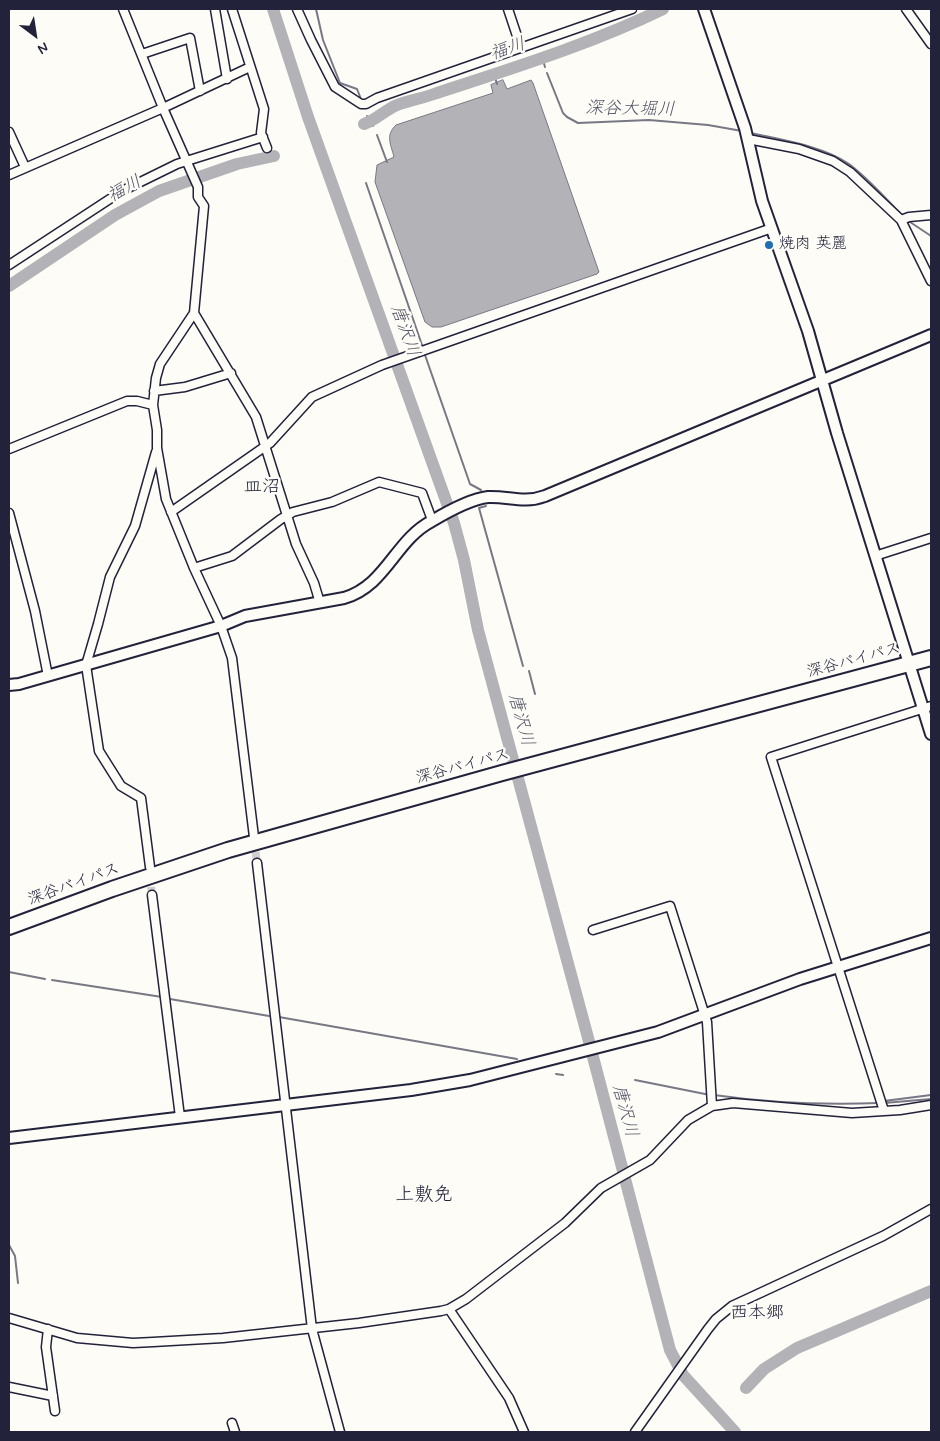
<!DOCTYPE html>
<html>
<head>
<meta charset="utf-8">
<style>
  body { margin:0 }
  #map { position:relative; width:940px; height:1441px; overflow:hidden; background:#fdfcf7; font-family:Mynerve,sans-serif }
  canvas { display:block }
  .frame { position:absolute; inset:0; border:10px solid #22223b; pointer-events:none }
  .north { position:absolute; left:10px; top:10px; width:50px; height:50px; -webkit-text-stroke:4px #fdfcf7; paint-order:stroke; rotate:149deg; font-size:14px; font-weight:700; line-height:20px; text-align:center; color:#22223b }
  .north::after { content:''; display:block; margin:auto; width:18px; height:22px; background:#22223b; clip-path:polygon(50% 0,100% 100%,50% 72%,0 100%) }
</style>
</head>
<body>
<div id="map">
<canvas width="940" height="1441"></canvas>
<div class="frame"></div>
<div class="north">N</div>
</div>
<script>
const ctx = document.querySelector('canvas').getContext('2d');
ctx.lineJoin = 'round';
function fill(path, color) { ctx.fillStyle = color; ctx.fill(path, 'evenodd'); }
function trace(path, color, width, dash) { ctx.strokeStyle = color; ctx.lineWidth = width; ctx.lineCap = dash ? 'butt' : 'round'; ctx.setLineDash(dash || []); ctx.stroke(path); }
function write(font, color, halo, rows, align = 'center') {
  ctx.font = font + ' Mynerve,"Klee One",sans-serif'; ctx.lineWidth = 5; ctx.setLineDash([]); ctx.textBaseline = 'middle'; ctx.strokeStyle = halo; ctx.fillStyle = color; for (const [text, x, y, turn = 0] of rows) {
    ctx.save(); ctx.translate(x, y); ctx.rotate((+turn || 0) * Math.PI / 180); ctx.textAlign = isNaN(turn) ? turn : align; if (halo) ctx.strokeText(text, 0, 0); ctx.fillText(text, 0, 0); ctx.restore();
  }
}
const water = new Path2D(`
  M 503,80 L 507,89 L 531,80 L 533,83 L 599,272 L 597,274 L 441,327 L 432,327 L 425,322 L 375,182 L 377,165 L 394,157 C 391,145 385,135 396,125 L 493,93 L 491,85 Z`);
fill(water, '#b2b2b7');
trace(water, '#787885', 1);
trace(new Path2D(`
  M 316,9 L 323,40 L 340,83 L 357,89 L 361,99
  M 542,57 L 545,67
  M 547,73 L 563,113 L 567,117 L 578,123 L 649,120 L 708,125 L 742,131
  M 494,74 L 497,84
  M 367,116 L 373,126
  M 751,133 C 782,140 823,146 849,164 C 868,178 886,199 902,215
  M 377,135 L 387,162
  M 366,183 L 422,345
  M 910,222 L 931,236
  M 425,355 L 470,484 L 481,490
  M 486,506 L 479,508 L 523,666
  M 529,671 L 535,694
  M 9,972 L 45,979
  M 52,980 L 162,997
  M 170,999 L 269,1016
  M 279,1017 L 517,1059
  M 556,1074 L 563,1075
  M 635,1080 L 710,1095
  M 714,1095 C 769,1103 824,1105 879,1103
  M 884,1101 L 931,1095
  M 884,1103 L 931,1099
  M 9,1245 L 15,1256 L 18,1283`), '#787885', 2);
trace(new Path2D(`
  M 273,9 L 308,117 L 454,523 L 464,560 L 478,630 L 587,1034 L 670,1350 L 683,1375 L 735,1432
  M 364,124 C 376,120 385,110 397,105 C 410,100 424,98 437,93 C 513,68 591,44 663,9
  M 9,286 L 115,215 L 159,191 L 237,164 L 274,156
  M 746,1388 L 764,1369 L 797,1348 L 931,1291`), '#b2b2b7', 12);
trace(new Path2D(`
  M 254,840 L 257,863
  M 150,875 L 152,895`), '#d1d0d1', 8, [8, 4]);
const street = new Path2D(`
  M 123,9 L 163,108 L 198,187 L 198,197 L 204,206 L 194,313 L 160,364 L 156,378 L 153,405 L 157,430 L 157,448 L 166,499 L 194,568 L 221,626 L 232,658 L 254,837
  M 215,9 L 227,79
  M 232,9 L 264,109 L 261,133 L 267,148
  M 297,9 L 311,40 L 335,87 L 361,104 L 366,104 L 377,98 L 632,9
  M 508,9 L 521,48
  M 906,9 L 931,44
  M 142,54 L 190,38 L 200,91
  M 9,132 L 25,167
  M 748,139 L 799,149 L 833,161 L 850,172 L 901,220
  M 9,175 L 163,108 L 250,67
  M 931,215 L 909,217 L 901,220 L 931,281
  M 9,265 L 122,191 L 177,164 L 263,137
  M 194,313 L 256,417 L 296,544 L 314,583 L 320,603
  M 154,391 L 185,387 L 231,373
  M 9,449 L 127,401 L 137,401 L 153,405
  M 171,512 L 270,443 L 312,397 L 382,365 L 772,228
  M 9,513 L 35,611 L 48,676
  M 875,556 L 931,538
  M 194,568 L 232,556 L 281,519 L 293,512 L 332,502 L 379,482 L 422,493 L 432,520
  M 257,863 L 312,1329 L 340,1432
  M 150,867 L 141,798 L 121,786 L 99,751 L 86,665 L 98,624 L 110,577 L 135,526 L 156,452
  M 152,895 L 180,1117
  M 593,930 L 670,906 L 707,1022 L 712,1106
  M 884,1111 L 771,757 L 931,706
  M 449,1309 L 509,1398 L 524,1432
  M 9,1318 L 77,1338 L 133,1343 L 153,1342 L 223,1338 L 359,1323 L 441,1311 L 449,1309 L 466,1299 L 565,1223 L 601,1188 L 650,1160 L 688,1120 L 712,1106 L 733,1103 L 852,1113 L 900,1110 L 931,1105
  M 48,1329 L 46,1347 L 55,1411
  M 9,1387 L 53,1396
  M 232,1423 L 235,1432
  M 635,1432 L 708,1329 L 716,1319 L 732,1306 L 883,1236 L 931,1209`);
const secondary = new Path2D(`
  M 704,9 L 745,128 L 762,201 L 808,331 L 837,433 L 931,734
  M 9,685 L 19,684 L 221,626 L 245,616 L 344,598 C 386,586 395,540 432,521 C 447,512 471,499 488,497 C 509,496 523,504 545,496 L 931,335
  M 9,1138 L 411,1090 L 470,1080 L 658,1032 L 800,979 L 931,938`);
const highway = new Path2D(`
  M 9,927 L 112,889 L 228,850 L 502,773 L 931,658`);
trace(street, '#22223b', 11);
trace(secondary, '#22223b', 14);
trace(highway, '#22223b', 18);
trace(street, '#fdfcf7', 8);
trace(secondary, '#fdfcf7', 10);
trace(highway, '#fdfcf7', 14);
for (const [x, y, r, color] of [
  [769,245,5,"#1f6fb2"]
]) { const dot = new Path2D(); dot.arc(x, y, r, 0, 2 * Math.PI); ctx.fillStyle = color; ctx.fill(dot); trace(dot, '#fdfcf7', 2); }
write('16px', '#22223b', '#fdfcf7', [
  ["焼肉 英麗",779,245]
], 'left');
write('16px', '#22223b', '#fdfcf7', [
  ["深谷バイパス",854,661,-15],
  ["深谷バイパス",463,767,-15],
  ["深谷バイパス",74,885,-20]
]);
write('italic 18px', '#545466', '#fdfcf7', [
  ["福川",508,50,-18],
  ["深谷大堀川",630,110,1],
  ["福川",125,190,-29],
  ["唐沢川",404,331,70],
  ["唐沢川",520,720,75],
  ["唐沢川",624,1111,75]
]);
write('18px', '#22223b', '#fdfcf7', [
  ["皿沼",262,488],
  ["西本郷",757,1314]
]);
write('19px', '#22223b', '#fdfcf7', [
  ["上敷免",424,1196]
]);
</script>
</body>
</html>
